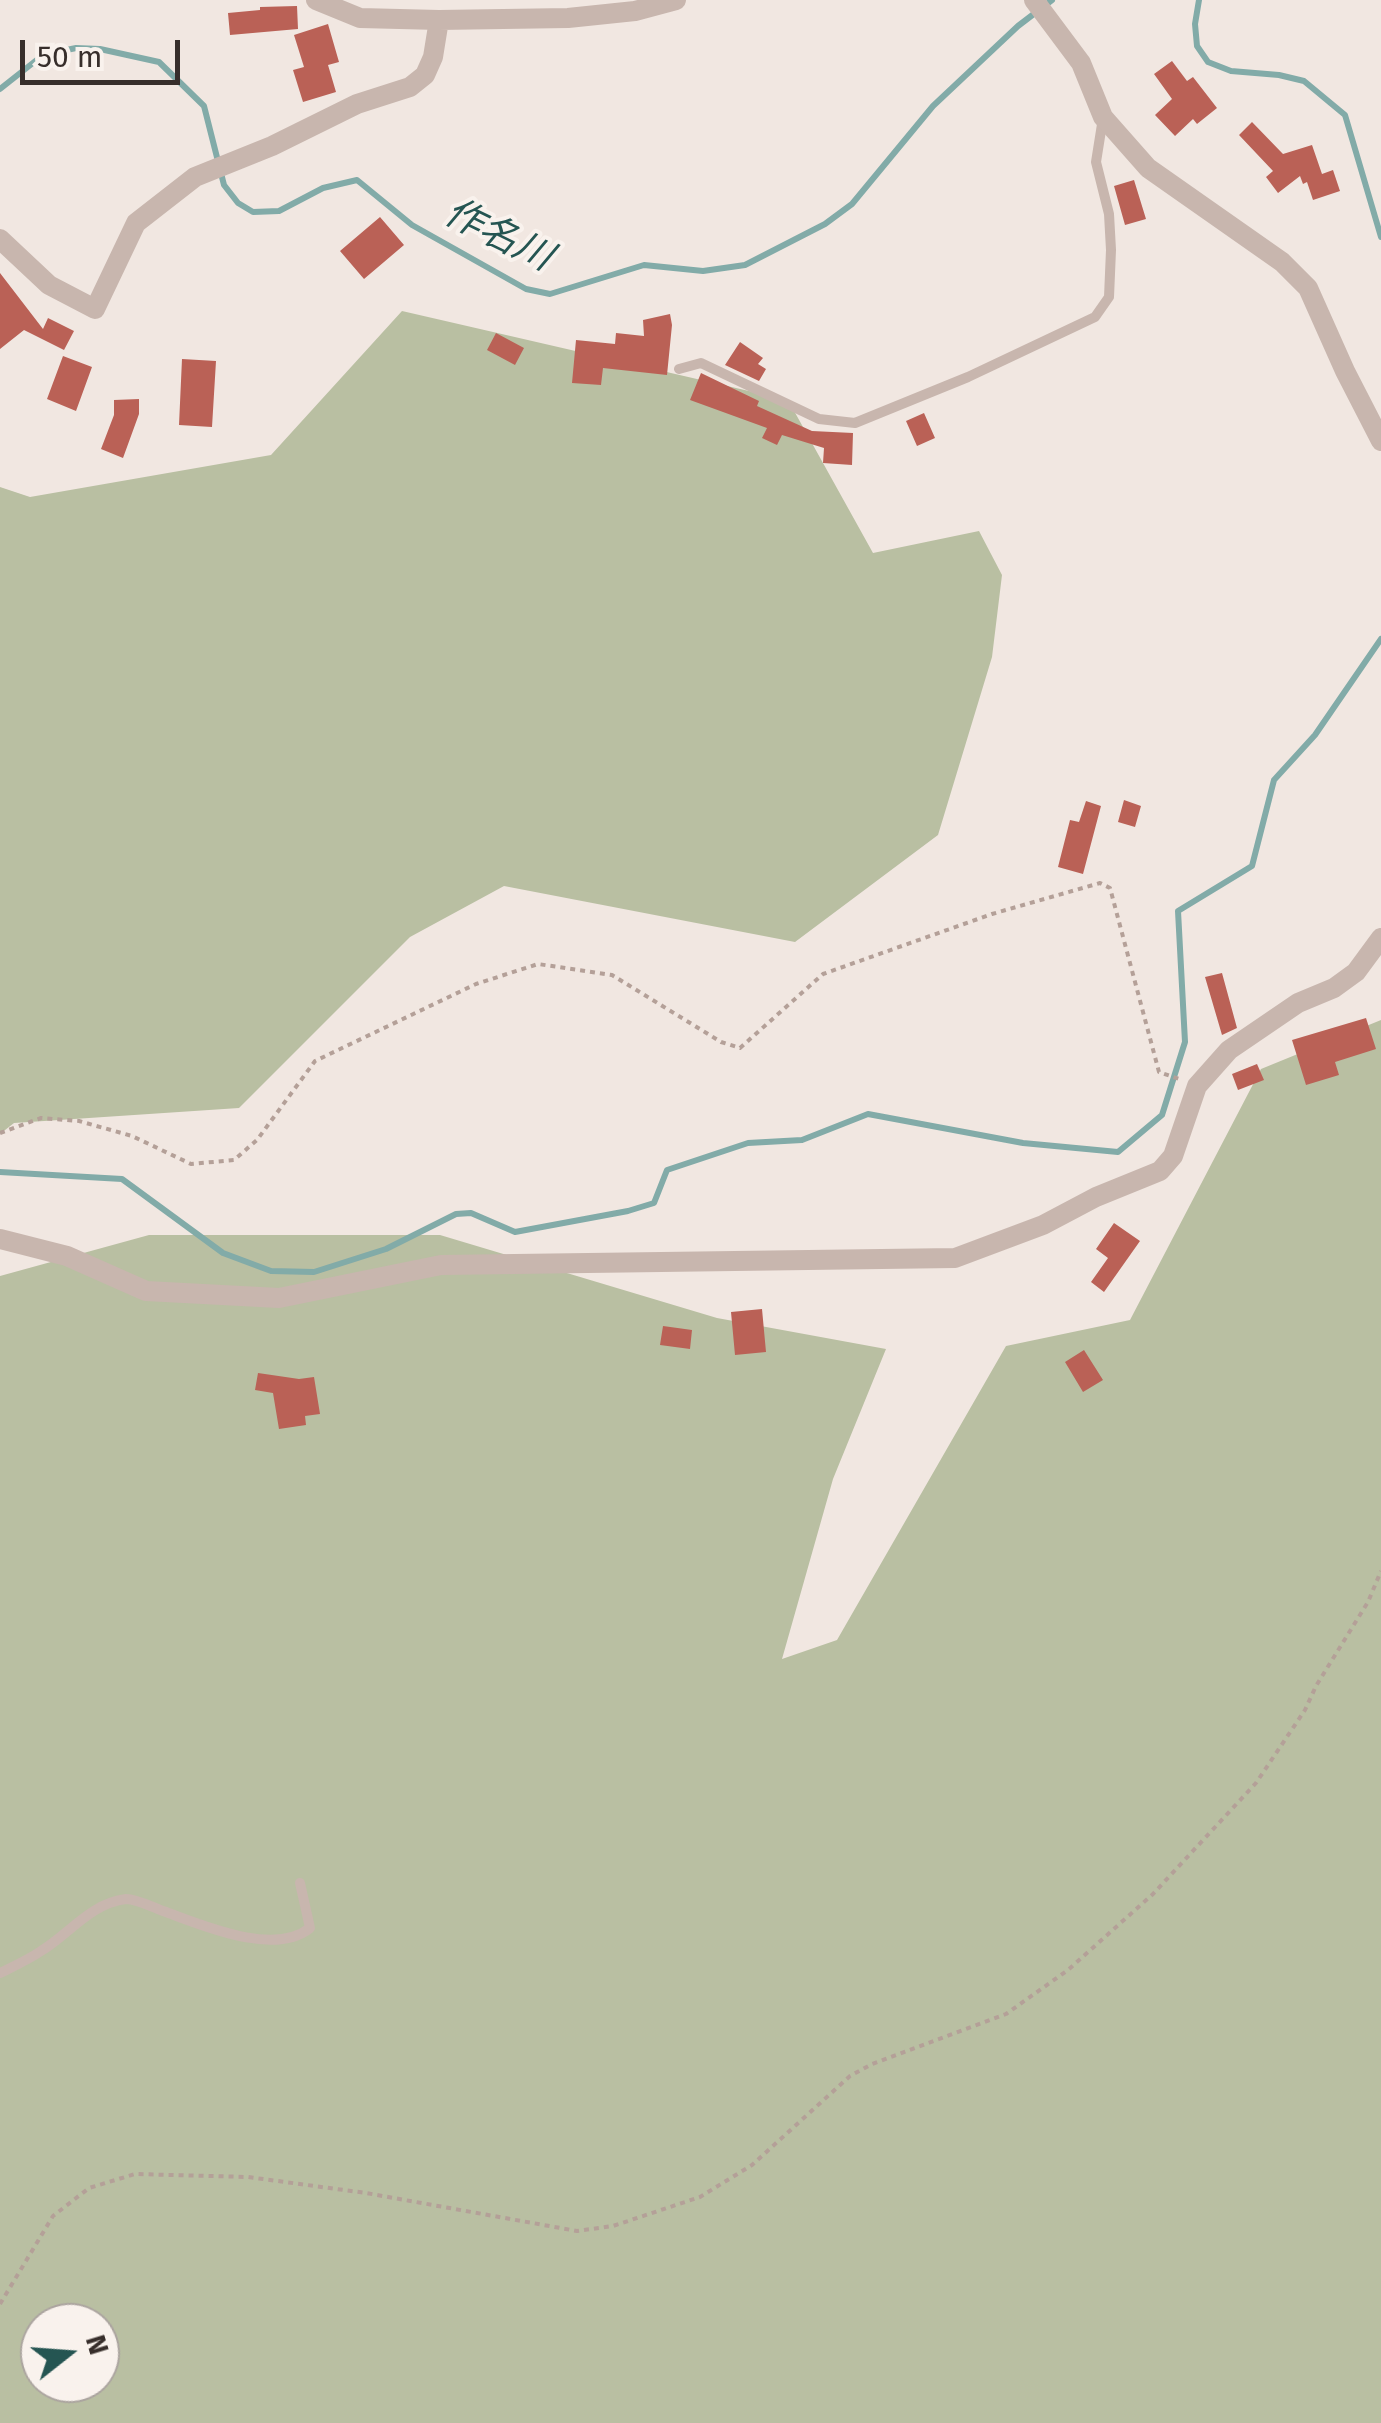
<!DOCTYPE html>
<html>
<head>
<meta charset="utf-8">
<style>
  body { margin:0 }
  #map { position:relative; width:1381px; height:2423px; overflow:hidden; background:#f1e7e1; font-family:"Fira Sans",sans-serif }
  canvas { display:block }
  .north { position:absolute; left:20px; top:2303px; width:100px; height:100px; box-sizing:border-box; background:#f9f2ed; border:2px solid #aba49f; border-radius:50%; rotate:73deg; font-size:28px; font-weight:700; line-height:40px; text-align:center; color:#372e2b }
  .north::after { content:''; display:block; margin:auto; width:35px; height:45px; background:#255552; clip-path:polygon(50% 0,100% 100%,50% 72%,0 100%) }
  .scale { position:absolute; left:20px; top:40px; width:160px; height:45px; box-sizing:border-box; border:5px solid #372e2b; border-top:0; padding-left:12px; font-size:30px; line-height:35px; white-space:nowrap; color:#372e2b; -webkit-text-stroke:8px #f9f2ed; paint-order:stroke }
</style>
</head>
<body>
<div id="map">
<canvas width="1381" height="2423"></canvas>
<div class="north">N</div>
<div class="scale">50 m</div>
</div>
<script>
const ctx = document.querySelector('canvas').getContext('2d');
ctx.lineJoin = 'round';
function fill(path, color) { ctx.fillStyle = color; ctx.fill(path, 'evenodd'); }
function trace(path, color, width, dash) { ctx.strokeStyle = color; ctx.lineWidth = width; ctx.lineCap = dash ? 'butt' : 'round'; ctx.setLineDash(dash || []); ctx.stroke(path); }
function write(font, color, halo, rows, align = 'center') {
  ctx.font = font + ' "Fira Sans","Noto Sans JP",sans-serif'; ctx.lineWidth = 8; ctx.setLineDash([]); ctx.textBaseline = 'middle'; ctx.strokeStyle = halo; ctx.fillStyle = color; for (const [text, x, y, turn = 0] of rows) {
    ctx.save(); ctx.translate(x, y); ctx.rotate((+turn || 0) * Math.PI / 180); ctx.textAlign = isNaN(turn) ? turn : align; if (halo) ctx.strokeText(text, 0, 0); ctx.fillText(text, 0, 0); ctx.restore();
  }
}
fill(new Path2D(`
  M 402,311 L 788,400 L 873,553 L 979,531 L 1002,575 L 992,657 L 938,835 L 795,942 L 504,886 L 410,937 L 239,1108 L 14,1123 L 0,1134 L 0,487 L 30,497 L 271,455 Z
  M 1381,1020 L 1381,2423 L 0,2423 L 0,1276 L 149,1235 L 440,1235 L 717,1318 L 886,1349 L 833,1479 L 782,1659 L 837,1640 L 1006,1346 L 1130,1320 L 1261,1069 ZM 40,2323 L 100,2323 L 100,2383 L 40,2383 Z`), '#b9bfa2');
trace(new Path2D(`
  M 1199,0 L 1195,24 L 1197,46 L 1208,62 L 1231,71 L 1279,75 L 1304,81 L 1345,115 L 1381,237
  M 0,89 L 43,55 L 76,48 L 100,49 L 159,62 L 204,106 L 224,185 L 238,203 L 253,212 L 279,211 L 323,188 L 357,180 L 412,225 L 526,289 L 550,294 L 644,265 L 703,271 L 745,265 L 825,224 L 852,204 L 933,106 L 1018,26 L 1052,0
  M 0,1172 L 122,1179 L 223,1253 L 271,1271 L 314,1272 L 386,1249 L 456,1214 L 471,1213 L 515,1232 L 628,1211 L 654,1203 L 667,1170 L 748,1143 L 802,1140 L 868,1114 L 1023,1143 L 1118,1152 L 1162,1115 L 1185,1042 L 1178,911 L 1252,866 L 1274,780 L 1315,735 L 1381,639`), '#82aba8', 6);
fill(new Path2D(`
  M 297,6 L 298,29 L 230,35 L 228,13 L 260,10 L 260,7 Z
  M 328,24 L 339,62 L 328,65 L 336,92 L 303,102 L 293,70 L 304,67 L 294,35 Z
  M 1172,61 L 1187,81 L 1193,77 L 1217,108 L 1197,124 L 1193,119 L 1175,136 L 1155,115 L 1172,99 L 1154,74 Z
  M 1252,122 L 1283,154 L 1312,145 L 1322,174 L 1333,170 L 1340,191 L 1313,200 L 1307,182 L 1303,184 L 1300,176 L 1278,193 L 1266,177 L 1273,171 L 1239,135 Z
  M 1134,180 L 1146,219 L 1125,225 L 1114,186 Z
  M 380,217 L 404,245 L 364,279 L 340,251 Z
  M 0,273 L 43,329 L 48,318 L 74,331 L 64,350 L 24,330 L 0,349 Z
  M 670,314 L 672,325 L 667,375 L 603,368 L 601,385 L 572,383 L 576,340 L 615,344 L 616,333 L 644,336 L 643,320 Z
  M 496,333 L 524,348 L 515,365 L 487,350 Z
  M 740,342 L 763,358 L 758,364 L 766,369 L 759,381 L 725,365 Z
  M 63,356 L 92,367 L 76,411 L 47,399 Z
  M 182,359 L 216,361 L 212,427 L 179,425 Z
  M 701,373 L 759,401 L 757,406 L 812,431 L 853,433 L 852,465 L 823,463 L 824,448 L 782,435 L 777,445 L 762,438 L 767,428 L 690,400 Z
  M 139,399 L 139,414 L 123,458 L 101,449 L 114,415 L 114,400 Z
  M 924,413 L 935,438 L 917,446 L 906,421 Z
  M 1124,800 L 1141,806 L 1135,827 L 1118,822 Z
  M 1086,801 L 1101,806 L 1083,874 L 1058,867 L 1070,820 L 1079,822 Z
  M 1222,973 L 1237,1028 L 1222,1035 L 1205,977 Z
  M 1366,1018 L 1376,1049 L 1335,1062 L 1339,1075 L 1306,1085 L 1292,1040 Z
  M 1257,1064 L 1264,1080 L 1238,1090 L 1232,1074 Z
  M 1114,1223 L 1140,1241 L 1104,1292 L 1091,1282 L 1108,1258 L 1096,1249 Z
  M 762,1309 L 766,1352 L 735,1355 L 731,1312 Z
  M 663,1326 L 692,1330 L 690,1349 L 660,1345 Z
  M 1084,1350 L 1103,1380 L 1083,1392 L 1065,1362 Z
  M 258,1373 L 299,1379 L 314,1377 L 320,1414 L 305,1416 L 306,1425 L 279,1429 L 273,1393 L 255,1390 Z`), '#ba6156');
trace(new Path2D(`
  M 0,1133 L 41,1118 L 79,1121 L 132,1136 L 191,1164 L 234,1160 L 257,1140 L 315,1061 L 476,984 L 538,964 L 612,975 L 721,1042 L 740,1048 L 823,974 L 992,914 L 1100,883 L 1110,888 L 1159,1072 L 1179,1079
  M 0,2304 L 53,2216 L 89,2188 L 135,2174 L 248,2177 L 366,2193 L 577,2231 L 613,2226 L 700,2197 L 752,2165 L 850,2076 L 872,2064 L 1006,2014 L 1068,1970 L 1153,1894 L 1256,1783 L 1305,1710 L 1316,1686 L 1368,1602 L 1381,1571`), '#b4a098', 4, [5, 5]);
trace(new Path2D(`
  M 679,369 L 701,363 L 819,419 L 855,423 L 968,377 L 1095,317 L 1109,297 L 1111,250 L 1109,214 L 1096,162 L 1103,118
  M 0,1973 C 14,1966 28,1960 41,1951 C 69,1934 91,1903 126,1899 C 137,1899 152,1907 163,1911 C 202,1925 274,1957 310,1928 L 300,1883`), '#c8b6ae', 10);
trace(new Path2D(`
  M 316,0 L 360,18 L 439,20 L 568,18 L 635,11 L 676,0
  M 1034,0 L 1081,63 L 1103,117 L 1148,168 L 1282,262 L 1308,288 L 1345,371 L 1381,441
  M 0,239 L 49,285 L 95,309 L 136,223 L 195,177 L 272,146 L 357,104 L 410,87 L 425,75 L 433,57 L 439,20
  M 0,1239 L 67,1256 L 146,1291 L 279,1298 L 441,1265 L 955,1258 L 1043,1225 L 1096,1197 L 1160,1171 L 1173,1156 L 1197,1086 L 1229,1050 L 1298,1003 L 1334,988 L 1356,972 L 1381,938`), '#c8b6ae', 20);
write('italic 38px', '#255552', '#f9f2ed', [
  ["作名川",498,236,26]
]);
</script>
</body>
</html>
